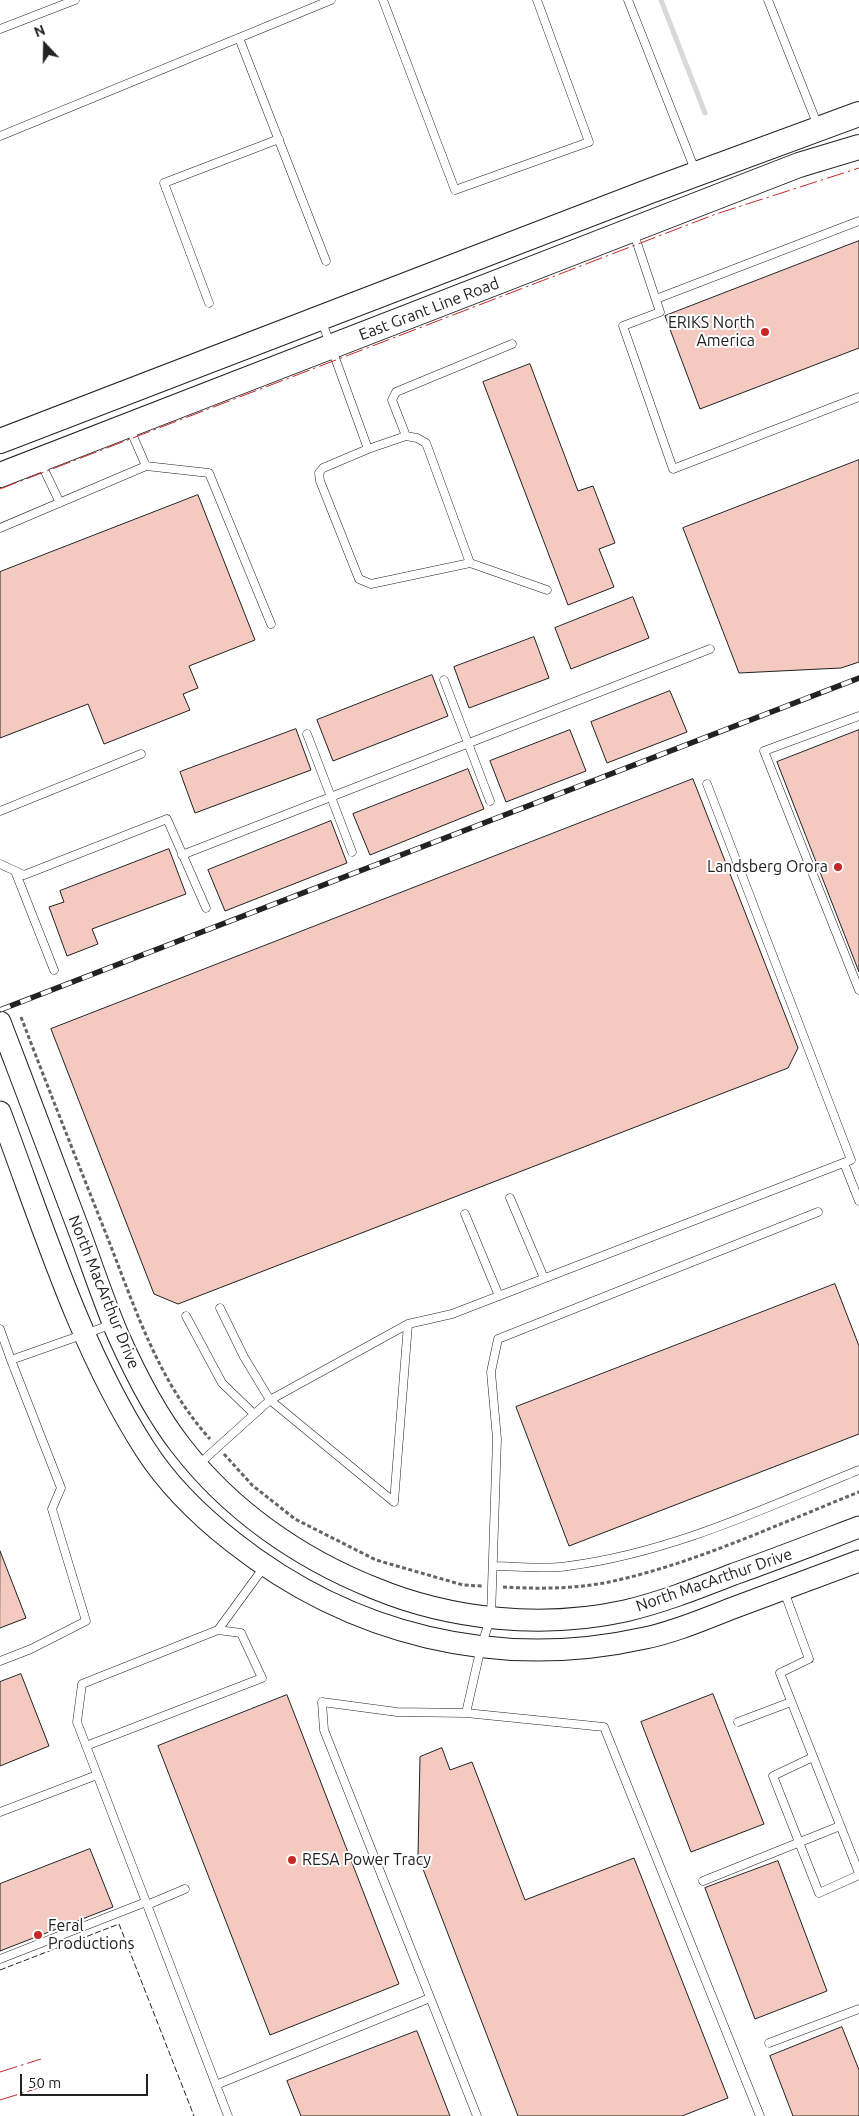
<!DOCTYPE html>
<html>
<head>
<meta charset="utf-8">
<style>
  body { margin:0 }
  #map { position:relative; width:859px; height:2116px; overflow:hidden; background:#fff; font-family:Ubuntu,sans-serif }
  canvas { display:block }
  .north { position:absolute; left:20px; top:20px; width:50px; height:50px; -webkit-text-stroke:4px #fff; paint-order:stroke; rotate:339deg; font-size:14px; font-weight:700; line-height:20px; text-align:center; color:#222 }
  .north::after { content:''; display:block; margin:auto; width:18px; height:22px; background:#222; clip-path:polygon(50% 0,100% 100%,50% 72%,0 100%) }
  .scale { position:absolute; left:20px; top:2074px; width:128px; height:22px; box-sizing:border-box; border:2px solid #222; border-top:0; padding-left:6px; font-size:15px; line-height:18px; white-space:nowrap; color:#222; -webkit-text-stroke:4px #fff; paint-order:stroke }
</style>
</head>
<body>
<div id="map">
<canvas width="859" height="2116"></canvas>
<div class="north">N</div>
<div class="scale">50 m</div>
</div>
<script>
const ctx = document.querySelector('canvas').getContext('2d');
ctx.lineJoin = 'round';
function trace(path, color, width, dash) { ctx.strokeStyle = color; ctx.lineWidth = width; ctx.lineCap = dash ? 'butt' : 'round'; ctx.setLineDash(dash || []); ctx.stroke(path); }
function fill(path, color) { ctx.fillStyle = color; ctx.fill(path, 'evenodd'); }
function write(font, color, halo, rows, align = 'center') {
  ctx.font = font + ' Ubuntu,sans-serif'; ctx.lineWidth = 4; ctx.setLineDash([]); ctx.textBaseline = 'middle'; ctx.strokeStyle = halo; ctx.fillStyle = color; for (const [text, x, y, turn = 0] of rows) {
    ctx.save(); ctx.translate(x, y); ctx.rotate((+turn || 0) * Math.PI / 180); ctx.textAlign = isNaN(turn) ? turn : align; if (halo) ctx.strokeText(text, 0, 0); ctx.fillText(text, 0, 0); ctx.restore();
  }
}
trace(new Path2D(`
  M 661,0 L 705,113`), '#d9d9d9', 5);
const building = new Path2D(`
  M 859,241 L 859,348 L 700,409 L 665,316 Z
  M 530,364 L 578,491 L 593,486 L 615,543 L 599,549 L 614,587 L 568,605 L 483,382 Z
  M 859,460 L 859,662 L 841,668 L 739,673 L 683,528 Z
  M 198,495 L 255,640 L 189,666 L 198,688 L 183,694 L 190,710 L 104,744 L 88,704 L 0,738 L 0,572 Z
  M 633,597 L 649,638 L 571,669 L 555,628 Z
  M 534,637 L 549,678 L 469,708 L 454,667 Z
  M 432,675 L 448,716 L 333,761 L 317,720 Z
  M 670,691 L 687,732 L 607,763 L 591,722 Z
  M 296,729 L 311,770 L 195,813 L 180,772 Z
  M 570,730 L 586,771 L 506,802 L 490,761 Z
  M 859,730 L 859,972 L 777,762 Z
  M 468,769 L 484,809 L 370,855 L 353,814 Z
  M 693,779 L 798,1048 L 788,1068 L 178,1304 L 154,1294 L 51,1029 Z
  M 331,821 L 347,863 L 225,911 L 208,870 Z
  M 169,849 L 186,894 L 92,929 L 98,944 L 67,956 L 49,907 L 64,902 L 60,891 Z
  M 835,1284 L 859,1346 L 859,1434 L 569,1546 L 516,1407 Z
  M 0,1551 L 26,1618 L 0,1628 Z
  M 21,1674 L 49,1746 L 0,1766 L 0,1682 Z
  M 713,1694 L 764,1824 L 691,1852 L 641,1722 Z
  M 287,1695 L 399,1984 L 270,2035 L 158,1746 Z
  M 442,1748 L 450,1770 L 472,1762 L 525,1900 L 634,1858 L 728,2098 L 682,2116 L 518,2116 L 418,1856 L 420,1757 Z
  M 90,1849 L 113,1907 L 0,1951 L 0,1884 Z
  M 778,1861 L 827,1991 L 755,2019 L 705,1888 Z
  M 842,2027 L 859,2070 L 859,2116 L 793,2116 L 770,2056 Z
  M 417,2031 L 450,2116 L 301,2116 L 287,2081 Z`);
fill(building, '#f3c9c0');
trace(building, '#222', 1);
const service = new Path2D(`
  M 383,0 L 455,190 L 589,142 L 537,0
  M 628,0 L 695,170
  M 768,0 L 818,126
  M 0,29 L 75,0
  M 239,38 L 326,261
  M 0,136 L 331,0
  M 633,231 L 660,312 L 623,326 L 673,469 L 859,397
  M 656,299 L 859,221
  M 209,303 L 164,183 L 279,139
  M 321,319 L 368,449
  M 129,427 L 146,466
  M 406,436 L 392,400 L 396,392 L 512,344
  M 40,461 L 60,503
  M 0,528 L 146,466 L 209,473 L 271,624
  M 470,563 L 426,443 L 417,438 L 406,436 L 368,449 L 323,468 L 319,473 L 320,481 L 359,579 L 371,584 L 470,563 L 547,590
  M 444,680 L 490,801
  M 859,716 L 764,751 L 859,990
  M 307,734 L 352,852
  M 0,811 L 141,754
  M 182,855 L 710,649
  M 0,864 L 24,875 L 167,819 L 206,908
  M 15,871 L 54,970
  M 844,1163 L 859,1201
  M 510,1198 L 544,1278
  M 465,1214 L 499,1296
  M 220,1308 L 244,1357 L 270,1400 L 408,1324
  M 186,1316 L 222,1383 L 254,1414
  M 0,1329 L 11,1360
  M 199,1464 L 270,1400 L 394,1502 L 408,1324 L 452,1314 L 851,1160 L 707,784
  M 493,1566 C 517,1566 544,1570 568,1566 C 670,1553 765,1508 859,1470
  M 784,1591 L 809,1659 L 780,1673 L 859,1873
  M 0,1661 L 31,1649 L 86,1621 L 52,1509 L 61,1488 L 11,1360 L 113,1324
  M 466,1713 L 604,1727 L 760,2116
  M 738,1722 L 791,1702
  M 86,1746 L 262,1678 L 241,1633 L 218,1630
  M 813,1757 L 773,1776 L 819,1893 L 859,1875
  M 0,1812 L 97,1775
  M 703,1881 L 840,1826
  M 147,1905 L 185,1889
  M 0,1959 L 146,1902
  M 769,2043 L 859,2009
  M 216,2085 L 430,1998
  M 228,2116 L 77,1722 L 82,1684 L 218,1630 L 264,1567
  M 477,2116 L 324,1730 L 322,1702 L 397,1712 L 466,1713 L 481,1647 L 491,1616 L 497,1439 L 491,1372 L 498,1339 L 818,1212`);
const secondary = new Path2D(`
  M 0,1022 C 27,1092 53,1162 80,1233 C 92,1266 104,1302 118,1335 C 135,1373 155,1413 181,1446 C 230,1510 299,1558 374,1588 C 451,1620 543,1629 625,1611 C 663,1602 698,1588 734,1574 C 776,1559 817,1543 859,1527
  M 0,1112 C 43,1226 79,1346 145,1449 C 168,1485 200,1516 233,1542 C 351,1635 497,1671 645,1638 C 675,1632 704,1619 733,1608 C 775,1592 817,1577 859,1561`);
const primary = new Path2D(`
  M 0,441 L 650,191 L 859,114
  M 0,475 L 799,165 L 859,147`);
trace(service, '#222', 9);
trace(secondary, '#222', 23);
trace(primary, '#222', 26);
trace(new Path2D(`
  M 21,1017 C 50,1093 80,1168 110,1244 C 136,1311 160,1384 210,1439
  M 224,1454 L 252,1485 L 295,1519 L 376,1560 L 463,1585 L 482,1586
  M 503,1587 C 538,1589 575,1589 609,1582 C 694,1564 778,1524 859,1492`), '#646464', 3, [4, 2.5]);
trace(service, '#fff', 8);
trace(secondary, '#fff', 21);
trace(primary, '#fff', 24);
const rail = new Path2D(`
  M 0,1010 L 859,678`);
trace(rail, '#222', 5.5);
trace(rail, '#fff', 4, [11]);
trace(new Path2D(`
  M 0,1970 L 119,1924 L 194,2116`), '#222', 1, [6, 2.5]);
trace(new Path2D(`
  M 0,489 L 716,214 L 859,168
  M 0,2072 L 41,2059
  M 0,2100 L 61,2081`), '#c62828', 1, [18, 4, 2.5, 4]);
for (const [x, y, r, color] of [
  [765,332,5,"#c62828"],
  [838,867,5,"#c62828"],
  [292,1860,5,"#c62828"],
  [38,1935,5,"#c62828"]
]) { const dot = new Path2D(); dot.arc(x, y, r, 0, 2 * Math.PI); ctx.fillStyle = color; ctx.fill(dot); trace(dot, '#fff', 2); }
write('16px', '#222', '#fff', [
  ["East Grant Line Road",429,309,-21],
  ["North MacArthur Drive",104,1292,68],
  ["North MacArthur Drive",714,1580,-19]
]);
write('16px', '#222', '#fff', [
  ["ERIKS North",755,323],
  ["America",755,341],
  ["Landsberg Orora",828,867],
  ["RESA Power Tracy",302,1860,"left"],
  ["Feral",48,1926,"left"],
  ["Productions",48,1944,"left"]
], 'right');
</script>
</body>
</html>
